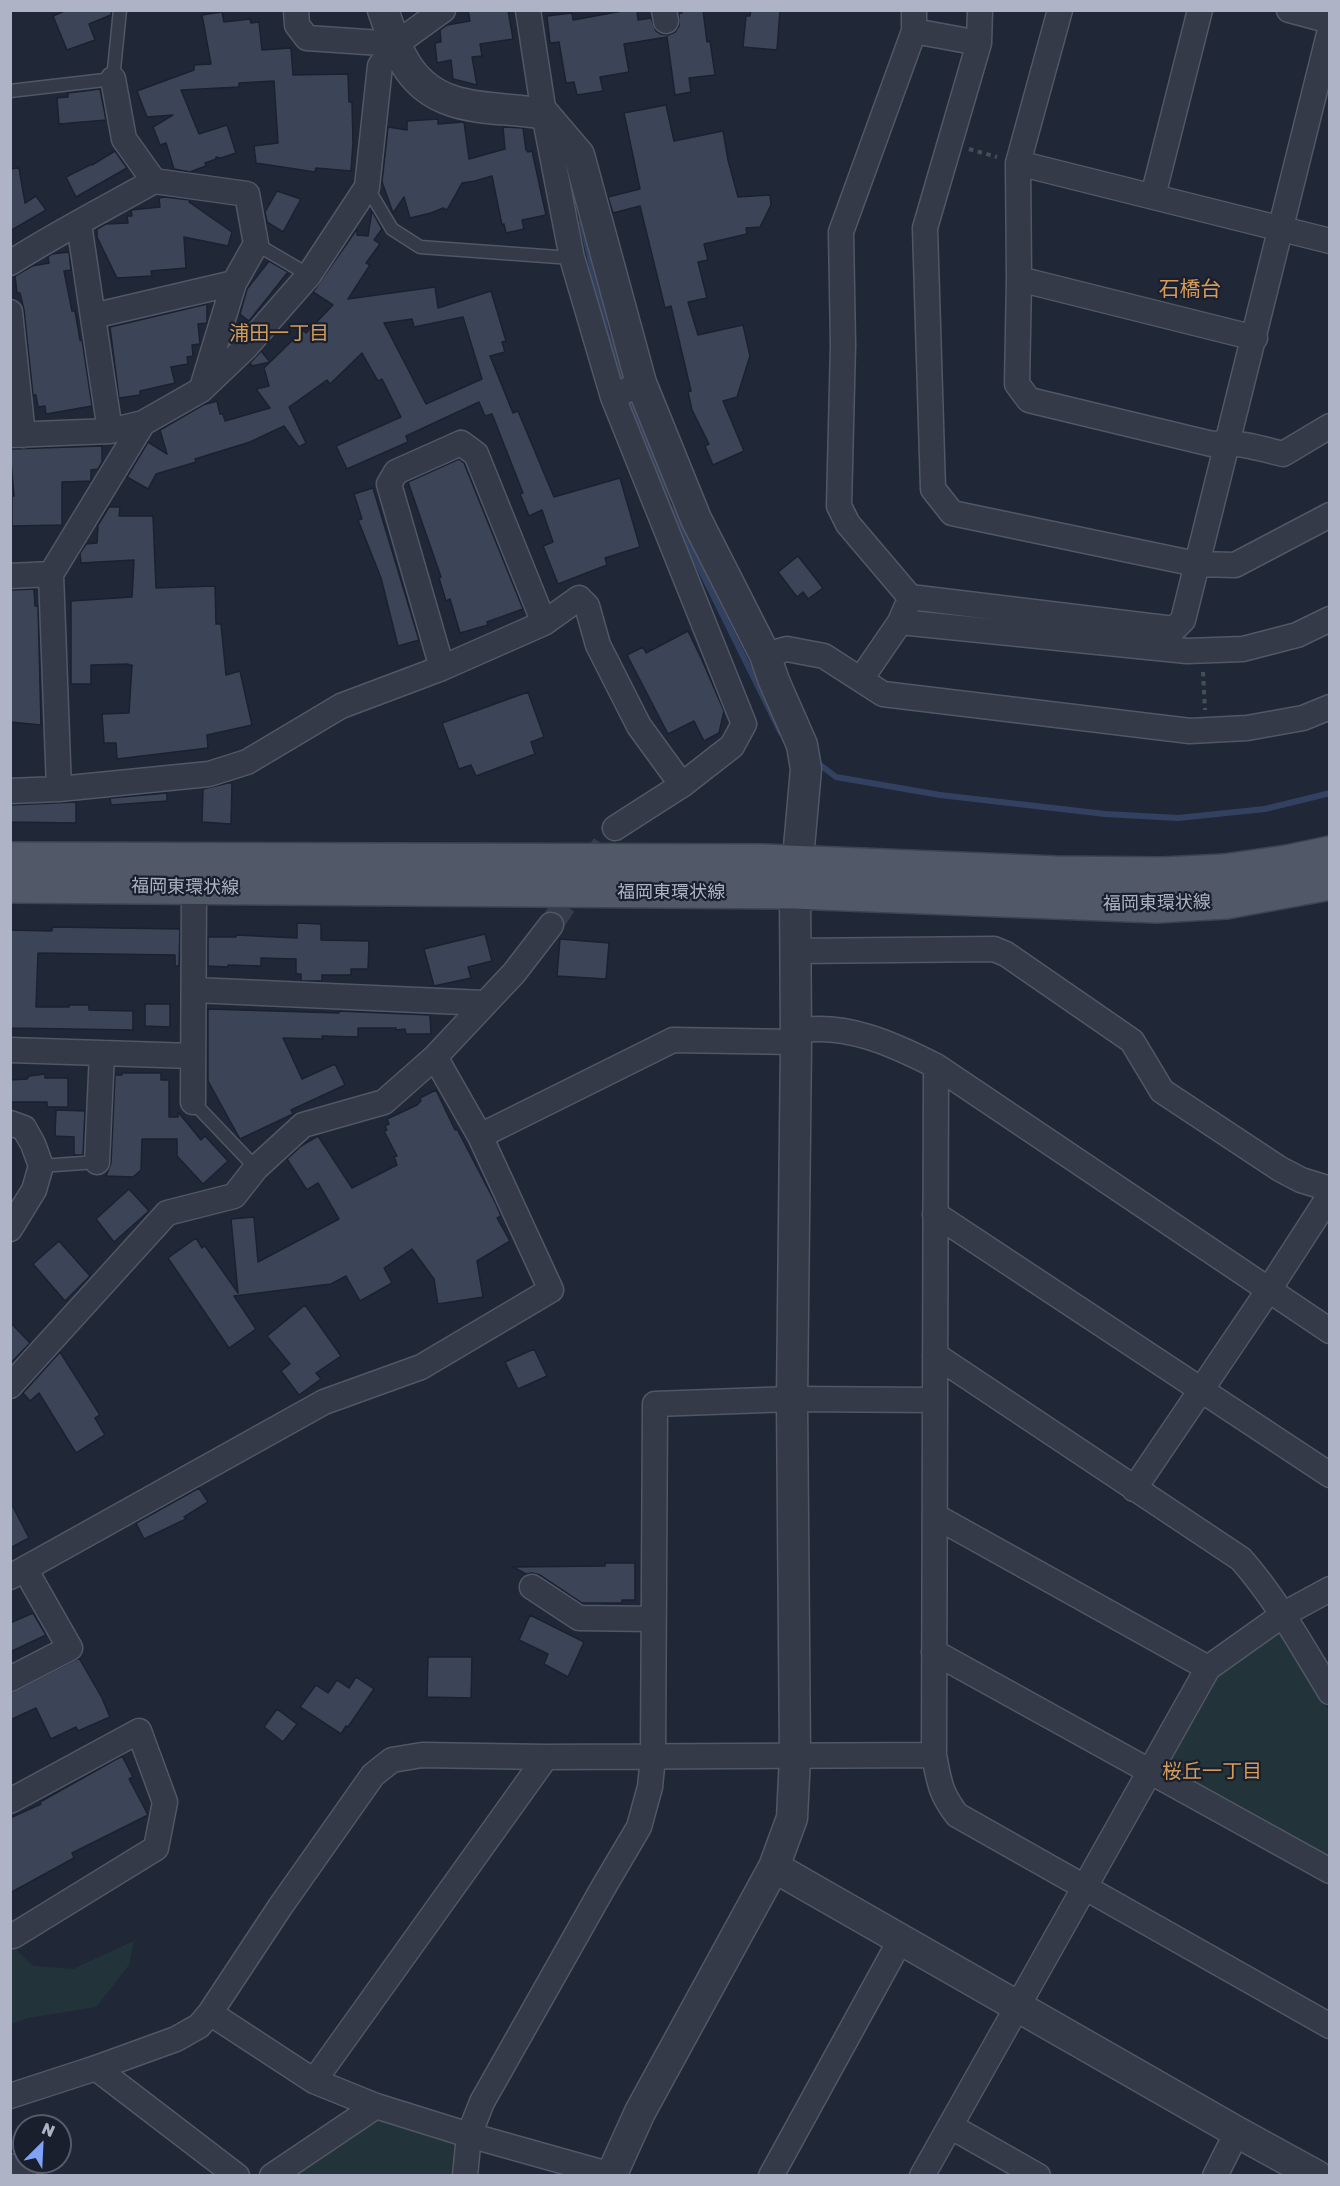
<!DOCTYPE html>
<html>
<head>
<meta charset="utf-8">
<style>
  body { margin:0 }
  #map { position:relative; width:1340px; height:2186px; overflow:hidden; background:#202838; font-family:"Golos Text",sans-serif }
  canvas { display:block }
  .frame { position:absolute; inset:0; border:12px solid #aeb4c5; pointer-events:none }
  .north { position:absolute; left:12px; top:2114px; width:60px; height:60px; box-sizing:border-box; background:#191f2d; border:2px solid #555b6a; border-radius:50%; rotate:24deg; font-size:16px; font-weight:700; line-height:24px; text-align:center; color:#aeb4c5 }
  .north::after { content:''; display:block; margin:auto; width:21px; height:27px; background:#80a2f8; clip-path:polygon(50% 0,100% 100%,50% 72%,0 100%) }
</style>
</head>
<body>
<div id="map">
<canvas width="1340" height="2186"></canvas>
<div class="frame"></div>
<div class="north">N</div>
</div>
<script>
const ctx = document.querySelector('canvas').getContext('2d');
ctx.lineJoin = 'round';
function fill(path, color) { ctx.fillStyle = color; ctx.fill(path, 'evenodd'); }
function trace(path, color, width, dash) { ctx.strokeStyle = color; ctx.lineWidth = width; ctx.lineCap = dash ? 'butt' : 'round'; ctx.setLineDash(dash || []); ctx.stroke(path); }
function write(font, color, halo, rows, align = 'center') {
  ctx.font = font + ' "Golos Text","Noto Sans JP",sans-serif'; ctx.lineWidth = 4.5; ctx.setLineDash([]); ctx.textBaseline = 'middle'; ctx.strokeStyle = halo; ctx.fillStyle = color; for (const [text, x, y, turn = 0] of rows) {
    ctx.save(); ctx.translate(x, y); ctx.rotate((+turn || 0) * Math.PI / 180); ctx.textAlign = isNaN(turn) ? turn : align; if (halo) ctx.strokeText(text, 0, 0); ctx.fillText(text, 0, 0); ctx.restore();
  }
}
fill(new Path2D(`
  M 1280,1629 L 1287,1637 L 1329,1711 L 1329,1863 L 1167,1766 L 1166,1757 L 1213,1673 Z
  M 134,1941 L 129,1965 L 96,2007 L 28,2018 L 11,2024 L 10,1944 L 33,1966 L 73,1969 Z
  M 382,2118 L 460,2140 L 454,2175 L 292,2176 Z`), '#223439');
trace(new Path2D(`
  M 582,222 L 606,331 L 626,385
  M 630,395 L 668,504 L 781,733
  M 814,760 L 836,777 L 940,795 L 1105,814 L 1178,818 L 1265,809 L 1330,793`), '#334160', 6);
const building = new Path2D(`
  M 67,10 L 112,10 L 111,15 L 89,24 L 95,40 L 67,50 L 53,16 Z
  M 468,10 L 508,10 L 513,39 L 480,44 L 482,56 L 472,57 L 477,85 L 453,79 L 451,60 L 437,63 L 435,43 L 441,42 L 440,30 L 447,25 L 470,21 Z
  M 628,10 L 637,10 L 638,20 L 651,18 L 656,31 L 661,34 L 668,35 L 675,32 L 679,26 L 679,13 L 682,13 L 682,10 L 703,10 L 707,42 L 710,41 L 715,75 L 689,78 L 691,92 L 675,95 L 667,37 L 624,44 L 629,72 L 600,77 L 603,91 L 577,95 L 574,82 L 566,83 L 559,42 L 550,43 L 547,16 L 572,13 L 573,20 Z
  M 751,10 L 780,10 L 777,50 L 743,47 L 746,16 L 750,16 Z
  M 222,12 L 224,22 L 250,19 L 251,23 L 259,22 L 262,50 L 291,48 L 293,75 L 348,74 L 349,102 L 352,102 L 353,143 L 351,171 L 316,168 L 315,172 L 256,163 L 254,146 L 278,143 L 274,81 L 239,83 L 239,87 L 181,90 L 199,134 L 227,125 L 236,153 L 221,158 L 216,157 L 216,159 L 205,163 L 206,166 L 190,172 L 174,169 L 166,143 L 160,145 L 153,127 L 173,115 L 147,117 L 137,91 L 194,70 L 194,65 L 211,64 L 202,15 Z
  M 100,89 L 106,120 L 59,124 L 57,98 L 68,97 L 68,93 Z
  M 666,105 L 674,141 L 723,131 L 728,160 L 738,197 L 770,195 L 771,205 L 760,227 L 746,228 L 747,234 L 704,244 L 708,260 L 698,262 L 707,298 L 688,302 L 698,335 L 743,325 L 750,356 L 737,397 L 723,401 L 744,451 L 713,465 L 705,446 L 709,444 L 692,410 L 688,392 L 691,391 L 671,306 L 665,308 L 640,206 L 613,213 L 608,197 L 640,189 L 624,113 Z
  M 438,119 L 438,124 L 464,122 L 469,159 L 505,149 L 503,127 L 523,128 L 526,150 L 528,152 L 532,151 L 546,215 L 522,220 L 524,229 L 506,233 L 504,224 L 502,225 L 492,176 L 475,181 L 462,183 L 447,210 L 443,208 L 431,213 L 410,218 L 404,197 L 393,213 L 382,182 L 388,127 L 407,130 L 407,121 Z
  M 115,151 L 127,168 L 76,197 L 66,177 L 92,164 L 92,165 Z
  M 19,168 L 25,203 L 36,196 L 46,210 L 10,231 L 10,169 Z
  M 277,191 L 301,199 L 283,232 L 267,222 L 265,212 Z
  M 165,197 L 190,200 L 189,202 L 232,232 L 228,246 L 184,237 L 186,268 L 151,271 L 152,276 L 117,278 L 97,237 L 97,229 L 106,224 L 128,223 L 127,216 L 132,216 L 131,210 L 160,207 L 159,198 Z
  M 372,211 L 382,229 L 374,240 L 380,244 L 366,263 L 370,265 L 348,299 L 435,287 L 438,308 L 491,291 L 506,341 L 502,342 L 505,352 L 490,356 L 513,413 L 518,411 L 554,497 L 620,478 L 640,547 L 605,558 L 607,565 L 558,584 L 543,546 L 553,542 L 542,510 L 529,516 L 520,494 L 523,493 L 492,414 L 485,416 L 479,402 L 406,436 L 408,442 L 347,469 L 336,446 L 401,417 L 382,379 L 378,381 L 362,353 L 330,384 L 327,380 L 289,407 L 306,443 L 299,447 L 284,426 L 250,442 L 195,459 L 196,462 L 156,474 L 148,489 L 127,477 L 148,442 L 167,454 L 160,430 L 203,405 L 217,401 L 220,414 L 223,414 L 225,421 L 270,408 L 256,389 L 269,386 L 264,368 L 303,330 L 306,333 L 333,305 L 313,292 L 357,229 L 357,235 L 368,236 ZM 463,317 L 482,379 L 426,404 L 384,323 L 412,319 L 414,327 Z
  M 69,252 L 71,270 L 64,271 L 72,311 L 75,311 L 80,340 L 82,340 L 92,406 L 46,414 L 45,406 L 38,407 L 36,395 L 33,395 L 24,310 L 20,293 L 17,293 L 15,276 L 32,266 L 49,263 L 48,257 L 52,254 Z
  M 269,261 L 288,272 L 249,321 L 240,314 L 247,289 Z
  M 207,304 L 207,323 L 198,324 L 200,344 L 192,345 L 193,356 L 187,357 L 188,364 L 171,367 L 175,383 L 140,391 L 140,395 L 119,398 L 110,327 Z
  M 261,351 L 270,362 L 252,366 L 250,363 Z
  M 102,446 L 102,462 L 98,469 L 91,470 L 91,481 L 62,482 L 62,525 L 12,526 L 12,496 L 14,496 L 10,449 Z
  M 459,459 L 464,463 L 523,609 L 487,622 L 488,625 L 460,633 L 450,599 L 446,601 L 439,578 L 441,577 L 408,482 Z
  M 373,488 L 419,640 L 398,646 L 381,578 L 358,520 L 362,519 L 354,494 Z
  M 109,507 L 120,507 L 119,516 L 153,516 L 156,588 L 215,586 L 216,624 L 221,624 L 226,675 L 240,671 L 252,725 L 207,735 L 208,748 L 117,759 L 116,743 L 104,743 L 102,714 L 129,713 L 132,665 L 128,665 L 128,664 L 91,665 L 91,684 L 71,684 L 71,601 L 132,597 L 134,560 L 81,563 L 80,553 L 86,544 L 97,543 L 98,525 Z
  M 798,556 L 823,588 L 808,599 L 803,592 L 797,597 L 778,572 Z
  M 34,589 L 35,606 L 38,606 L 41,725 L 10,722 L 10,590 Z
  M 688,631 L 702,660 L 724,711 L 719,733 L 704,741 L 694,721 L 668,734 L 627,655 L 643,647 L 646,653 Z
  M 528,692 L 544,737 L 531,742 L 535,754 L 476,776 L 471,765 L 459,769 L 442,723 Z
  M 228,783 L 232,783 L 231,824 L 202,822 L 203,789 Z
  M 167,793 L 167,801 L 111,805 L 110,798 Z
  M 76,802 L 76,823 L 10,822 L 10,805 Z
  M 297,923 L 321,924 L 321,940 L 369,941 L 368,969 L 351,969 L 351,975 L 322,975 L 322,981 L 301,981 L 301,974 L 296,974 L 296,959 L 261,958 L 261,966 L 228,965 L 228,967 L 208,966 L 208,937 L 236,937 L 236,935 L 297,938 Z
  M 52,927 L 180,929 L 179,966 L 175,966 L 175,955 L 38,953 L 36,1007 L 69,1007 L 69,1005 L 89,1005 L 89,1010 L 133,1011 L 133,1030 L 10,1028 L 10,930 L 52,931 Z
  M 485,934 L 492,961 L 468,967 L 471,978 L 434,986 L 424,949 Z
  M 560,939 L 609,943 L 606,979 L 557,976 Z
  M 145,1004 L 170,1004 L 170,1027 L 145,1026 Z
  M 208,1009 L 339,1013 L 339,1011 L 430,1015 L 431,1034 L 406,1034 L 405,1029 L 396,1030 L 396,1028 L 358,1028 L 358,1037 L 322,1036 L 323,1039 L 283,1038 L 302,1079 L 335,1064 L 345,1085 L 291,1110 L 293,1114 L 240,1139 L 208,1081 Z
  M 122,1073 L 161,1073 L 161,1080 L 169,1080 L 169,1117 L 178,1117 L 178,1112 L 201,1140 L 205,1136 L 228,1161 L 203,1184 L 177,1156 L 177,1139 L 142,1139 L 141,1170 L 133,1177 L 106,1176 L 111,1163 L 115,1075 L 122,1075 Z
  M 45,1074 L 45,1078 L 68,1078 L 68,1107 L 47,1107 L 47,1102 L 10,1102 L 10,1080 L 27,1079 L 29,1076 Z
  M 436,1090 L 455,1130 L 457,1129 L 496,1204 L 501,1216 L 497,1218 L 510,1241 L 477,1261 L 483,1297 L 438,1304 L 434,1279 L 412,1249 L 384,1268 L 392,1283 L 360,1301 L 346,1276 L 331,1284 L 234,1296 L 256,1329 L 229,1348 L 168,1258 L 196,1238 L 202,1248 L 205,1246 L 238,1293 L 231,1219 L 254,1217 L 258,1262 L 339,1219 L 318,1183 L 307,1190 L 287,1159 L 301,1146 L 318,1136 L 352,1188 L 397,1165 L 394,1157 L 397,1156 L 384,1131 L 387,1130 L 385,1126 L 389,1124 L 387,1119 L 417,1105 L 421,1101 L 420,1098 Z
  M 56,1110 L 85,1111 L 83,1155 L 74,1155 L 74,1137 L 55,1136 Z
  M 129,1189 L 149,1211 L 114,1242 L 96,1219 Z
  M 59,1241 L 90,1276 L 65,1301 L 33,1264 Z
  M 305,1305 L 341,1356 L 316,1373 L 321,1379 L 299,1395 L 281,1371 L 290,1364 L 267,1336 Z
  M 10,1322 L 30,1343 L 10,1364 Z
  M 534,1349 L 547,1376 L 518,1389 L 505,1362 Z
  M 60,1352 L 100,1415 L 95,1418 L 105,1435 L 76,1453 L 39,1393 L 30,1401 L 23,1393 Z
  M 199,1488 L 208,1502 L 184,1517 L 186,1519 L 144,1539 L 136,1523 Z
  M 10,1501 L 29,1538 L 10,1548 Z
  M 605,1563 L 635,1563 L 635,1600 L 622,1600 L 622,1603 L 582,1603 L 540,1575 L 532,1573 L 526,1574 L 513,1567 L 605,1566 Z
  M 33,1613 L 46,1635 L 10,1652 L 10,1623 Z
  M 530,1615 L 584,1642 L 568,1677 L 544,1664 L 548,1654 L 519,1640 Z
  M 428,1657 L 472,1657 L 471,1698 L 427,1697 Z
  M 79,1658 L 102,1698 L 110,1717 L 78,1731 L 76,1727 L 51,1739 L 36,1708 L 10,1720 L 10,1693 Z
  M 356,1677 L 374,1689 L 348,1727 L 346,1726 L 341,1734 L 300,1707 L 316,1685 L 328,1693 L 337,1680 L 349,1688 Z
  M 277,1709 L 297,1724 L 283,1742 L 264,1727 Z
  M 122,1756 L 133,1777 L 129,1779 L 148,1815 L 72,1853 L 74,1858 L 10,1893 L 10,1818 L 41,1804 L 40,1802 Z`);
fill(building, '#3c4558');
trace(building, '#1b212f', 1.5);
trace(new Path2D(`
  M 551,925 L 615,828`), '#353d4d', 24, [24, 12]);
const service = new Path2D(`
  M 10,91 L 113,79 L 120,10
  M 367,187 L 392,229 L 420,247 L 572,258
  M 256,244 L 309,275
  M 193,1102 L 256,1168
  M 41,1166 L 97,1162`);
const minor = new Path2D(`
  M 296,10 L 297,25 L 307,38 L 396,44
  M 528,10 L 544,114 L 572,258 L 613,397
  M 664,10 L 666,21
  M 914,10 L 914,31 L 841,232 L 843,345 L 839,506 L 848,524 L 910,597 L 1174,629 L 1183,620 L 1330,30
  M 980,10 L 979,43 L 925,228 L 933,489 L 952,513 L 1196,564 L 1235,565 L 1330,515
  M 1060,10 L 1018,163 L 1019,279 L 1017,384 L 1029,400 L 1212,444 C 1237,441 1259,448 1283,454 L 1330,426
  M 1289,10 L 1330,21
  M 914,31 L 979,43
  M 113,79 L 124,139 L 154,181 L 247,194 L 256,244 L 234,283 L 202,388
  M 1018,163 L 1330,241
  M 1153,196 L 1200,10
  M 79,224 L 110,431
  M 10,263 C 57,233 106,208 154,181
  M 1019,279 L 1255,338
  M 10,312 L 23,435
  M 93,316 L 234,283
  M 10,435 L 110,431 L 143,423 L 201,390 L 245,348 L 309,275 L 367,187 L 380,66 L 396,44 L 443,10
  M 10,576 L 51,574
  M 900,622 L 1187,651 L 1243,649 L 1297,635 L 1330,619
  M 765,655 L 787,649 L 824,656 L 883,694 L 1190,731 L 1247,728 L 1303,718 L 1330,707
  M 442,668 L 389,484 L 396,472 L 461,443 L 476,454 L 544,623
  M 861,679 L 900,622 L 906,608
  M 59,789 L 51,574 L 143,423
  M 10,791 L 59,789 L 209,774 L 247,762 L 341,706 L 442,668 L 544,623 L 579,598 L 587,606 L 598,645 L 639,726 L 682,785
  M 615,828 L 682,785 L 732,746 L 744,724 L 613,397 L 641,383
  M 795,951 L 994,949 L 1006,954 L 1132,1041 L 1162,1091 L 1280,1169 L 1301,1180 L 1330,1189
  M 195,990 L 484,1003
  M 796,1031 C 845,1022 893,1044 936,1066 L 1330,1331
  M 10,1050 L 193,1056
  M 936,1066 L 934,1755 C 939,1781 940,1793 957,1815 L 1330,2026
  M 193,1102 L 194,887
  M 10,1123 L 24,1128 L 33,1144 L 41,1166 L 34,1190 L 10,1229
  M 480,1136 L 673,1040 L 796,1042
  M 97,1162 L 102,1053
  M 935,1214 L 1330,1475
  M 935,1355 L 1241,1559 C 1277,1600 1302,1646 1330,1692
  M 10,1386 L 167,1213 L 234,1196 L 256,1168 L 303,1125 L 384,1102 L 435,1057 L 514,973 L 551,925
  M 1134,1489 L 1268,1291 L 1330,1195
  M 935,1516 L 1208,1668
  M 10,1577 L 324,1402 L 421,1367 L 551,1290 L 480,1136 L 435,1057
  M 532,1587 L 579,1618 L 652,1619
  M 934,1652 L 1330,1871
  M 10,1679 L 70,1648 L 25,1569
  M 10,1801 L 139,1731 L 165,1802 L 156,1848 L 13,1936
  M 210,2013 L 314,2081 L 376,2106 L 469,2135 L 615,2176
  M 96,2068 L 237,2176
  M 314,2081 L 546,1757
  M 10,2096 L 96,2068 L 176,2039 L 199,2026 L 210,2013 L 280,1907 L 373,1775 L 392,1760 L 422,1755 L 546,1757 L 934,1755
  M 950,2126 L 1038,2176
  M 10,2166 L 24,2176
  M 272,2176 L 376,2106
  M 465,2176 L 469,2135 L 482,2102 L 603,1888 L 639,1827 L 650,1787 L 653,1757 L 655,1404 L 792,1399 L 935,1400
  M 771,2176 L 901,1939
  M 922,2176 L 1208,1668 L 1284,1614 L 1330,1589
  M 1215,2176 L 1237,2132`);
const tertiary = new Path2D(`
  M 383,10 C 390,30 397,52 409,69 C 441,115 495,105 544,114 L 579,155 L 641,383 L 696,519 L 765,655 L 774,681 L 802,745 L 806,769 L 795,892 L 796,1042 L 792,1399 L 795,1757 L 792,1818 L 774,1867 L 640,2112 L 611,2176
  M 774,1867 L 1237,2132 L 1317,2176`);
const primary = new Path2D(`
  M 10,859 L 763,861 L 1056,873 L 1163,874 L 1224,871 L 1287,862 L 1330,853
  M 10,886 L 795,892 L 1157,906 L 1226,902 L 1330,883`);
trace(service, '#515766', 15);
trace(minor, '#515766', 27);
trace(tertiary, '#515766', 33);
trace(primary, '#3d4352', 36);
trace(new Path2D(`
  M 969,149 L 997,157
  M 1203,672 L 1205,710`), '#405156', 4, [4.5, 4.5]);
trace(service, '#343a48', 12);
trace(minor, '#343a48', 24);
trace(tertiary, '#343a48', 30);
trace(primary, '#515968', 33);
write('18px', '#aeb4c5', '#191f2d', [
  ["福岡東環状線",185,887,1],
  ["福岡東環状線",671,892],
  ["福岡東環状線",1157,903,-1]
]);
write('20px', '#d49b5a', '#191f2d', [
  ["浦田一丁目",279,334],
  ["桜丘一丁目",1212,1772]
]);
write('21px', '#d49b5a', '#191f2d', [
  ["石橋台",1190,289]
]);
</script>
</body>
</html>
